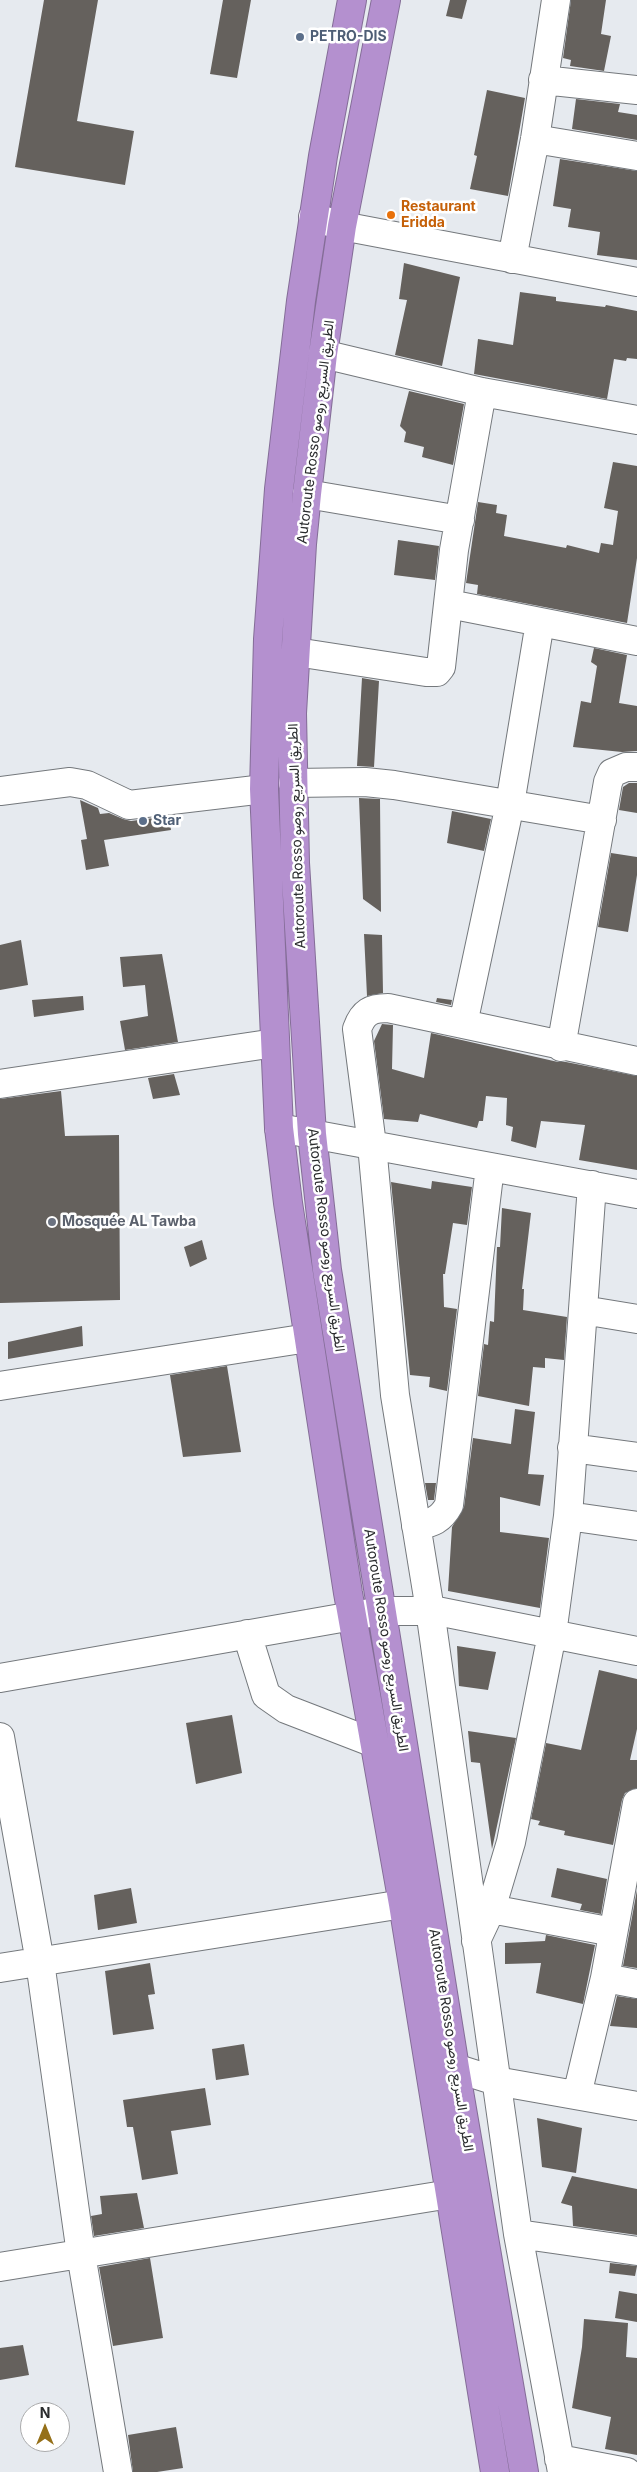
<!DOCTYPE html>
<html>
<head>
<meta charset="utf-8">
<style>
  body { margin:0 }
  #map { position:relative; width:637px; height:2472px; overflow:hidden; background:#e6eaef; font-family:Inter,sans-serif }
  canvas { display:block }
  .north { position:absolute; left:20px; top:2402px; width:50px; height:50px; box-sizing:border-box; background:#fff; border:1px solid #aaabac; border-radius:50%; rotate:0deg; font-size:14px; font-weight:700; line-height:20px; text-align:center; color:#2b2d2f }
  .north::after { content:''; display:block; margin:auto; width:18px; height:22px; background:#957019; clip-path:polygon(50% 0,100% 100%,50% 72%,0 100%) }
</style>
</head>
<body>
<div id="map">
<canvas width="637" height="2472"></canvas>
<div class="north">N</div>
</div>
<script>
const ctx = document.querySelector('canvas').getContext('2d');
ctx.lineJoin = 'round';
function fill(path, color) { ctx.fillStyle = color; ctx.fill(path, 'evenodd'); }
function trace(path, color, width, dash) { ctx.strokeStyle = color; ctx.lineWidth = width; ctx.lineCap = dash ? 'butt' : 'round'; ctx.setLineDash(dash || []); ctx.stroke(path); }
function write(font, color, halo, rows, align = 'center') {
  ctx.font = font + ' Inter,Vazirmatn,sans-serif'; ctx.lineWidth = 5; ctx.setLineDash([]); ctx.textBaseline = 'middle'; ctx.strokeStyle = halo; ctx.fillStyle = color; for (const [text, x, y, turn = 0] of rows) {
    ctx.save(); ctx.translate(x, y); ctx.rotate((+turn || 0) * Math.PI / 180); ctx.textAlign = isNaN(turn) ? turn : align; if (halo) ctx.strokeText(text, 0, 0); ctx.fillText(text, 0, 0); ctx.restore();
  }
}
fill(new Path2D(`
  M 44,0 L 98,0 L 77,121 L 134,131 L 125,185 L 15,167 Z
  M 223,0 L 251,0 L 237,78 L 210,74 Z
  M 450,0 L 467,0 L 462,19 L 446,16 Z
  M 571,0 L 606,0 L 601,34 L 611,36 L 604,71 L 570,66 L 571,60 L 563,58 Z
  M 487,90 L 525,98 L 508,196 L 470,189 L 477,156 L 474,155 Z
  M 576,99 L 620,104 L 618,112 L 637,115 L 637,140 L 572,129 Z
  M 560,159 L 637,171 L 637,260 L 597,255 L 600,232 L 568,227 L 571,209 L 553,206 Z
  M 404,263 L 460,277 L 442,366 L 395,355 L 407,300 L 399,299 Z
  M 520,292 L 556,297 L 556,301 L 605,307 L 606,305 L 637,311 L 637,359 L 627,358 L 626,361 L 614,359 L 607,399 L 474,374 L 478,339 L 513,345 Z
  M 409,391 L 464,404 L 453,465 L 422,457 L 424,447 L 404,442 L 406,432 L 400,426 Z
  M 613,462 L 637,466 L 637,558 L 627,623 L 477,594 L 478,585 L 466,583 L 478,502 L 497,505 L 496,513 L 507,515 L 504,536 L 566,548 L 567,545 L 599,553 L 601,543 L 613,545 L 618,511 L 604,508 Z
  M 398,540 L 439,546 L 435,580 L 394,575 Z
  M 594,648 L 627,655 L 619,703 L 637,706 L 637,751 L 622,752 L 573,747 L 581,701 L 591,703 L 597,666 L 591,662 Z
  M 362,678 L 379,681 L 374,767 L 357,766 Z
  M 629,783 L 637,783 L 637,813 L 619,810 L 623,787 Z
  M 359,798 L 380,799 L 381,912 L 363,899 Z
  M 80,800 L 98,808 L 100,814 L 109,813 L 123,819 L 131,821 L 169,816 L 171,830 L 104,840 L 109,866 L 86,870 L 81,840 L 87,839 Z
  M 452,811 L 491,819 L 484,851 L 447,843 Z
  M 611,853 L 637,857 L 637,875 L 628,932 L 598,927 Z
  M 364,934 L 382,935 L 383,993 L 367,996 Z
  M 21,940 L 28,985 L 0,990 L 0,945 Z
  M 162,954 L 178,1042 L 125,1050 L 120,1021 L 148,1016 L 145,985 L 123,987 L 120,957 Z
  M 83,996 L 84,1010 L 34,1017 L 32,1000 Z
  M 437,998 L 452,1000 L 451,1005 L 436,1002 Z
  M 382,1024 L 393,1025 L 392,1069 L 424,1078 L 431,1033 L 558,1062 L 566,1062 L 637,1076 L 637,1170 L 579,1160 L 585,1125 L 541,1121 L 536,1148 L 511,1141 L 513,1127 L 506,1125 L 507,1098 L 486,1096 L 483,1121 L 479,1121 L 477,1128 L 420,1114 L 418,1122 L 384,1119 L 374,1041 Z
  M 174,1074 L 180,1095 L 153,1099 L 148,1078 Z
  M 61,1091 L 65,1136 L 119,1135 L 120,1300 L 0,1303 L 0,1099 Z
  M 432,1181 L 472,1187 L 467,1225 L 453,1223 L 445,1274 L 443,1274 L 444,1307 L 457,1309 L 447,1391 L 429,1387 L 430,1377 L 410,1375 L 391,1182 L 431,1189 Z
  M 502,1208 L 531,1213 L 522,1289 L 524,1289 L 523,1310 L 567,1317 L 564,1360 L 545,1358 L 545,1368 L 533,1367 L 529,1406 L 478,1396 L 484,1344 L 488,1345 L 490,1321 L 494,1322 L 497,1247 L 500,1247 Z
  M 202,1240 L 207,1259 L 190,1267 L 184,1247 Z
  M 82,1326 L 83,1346 L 8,1359 L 8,1342 Z
  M 227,1366 L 241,1452 L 183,1457 L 170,1375 Z
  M 515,1409 L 535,1412 L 528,1474 L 544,1475 L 540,1506 L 500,1497 L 500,1532 L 549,1538 L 540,1608 L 448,1591 L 452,1527 L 464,1507 L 473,1438 L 511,1444 Z
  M 425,1483 L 436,1483 L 434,1500 L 428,1500 Z
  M 457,1646 L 496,1652 L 488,1690 L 459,1686 Z
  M 599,1670 L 637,1679 L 637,1729 L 630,1760 L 637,1760 L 637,1788 L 625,1793 L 622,1800 L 613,1845 L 564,1835 L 565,1831 L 538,1825 L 540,1821 L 531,1819 L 546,1743 L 581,1750 Z
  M 232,1715 L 242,1773 L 196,1784 L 186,1723 Z
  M 468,1731 L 516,1738 L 492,1849 L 480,1763 L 471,1762 Z
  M 557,1868 L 607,1879 L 601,1914 L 580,1910 L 582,1904 L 551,1897 Z
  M 131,1888 L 137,1923 L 98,1930 L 94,1895 Z
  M 637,1890 L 637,1968 L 623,1966 Z
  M 546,1935 L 595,1945 L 583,2004 L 536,1993 L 541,1963 L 505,1964 L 505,1943 L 545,1941 Z
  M 150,1963 L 155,1994 L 148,1995 L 154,2029 L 113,2035 L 105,1971 Z
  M 617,1996 L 637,1999 L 637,2028 L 610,2026 Z
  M 244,2044 L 249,2075 L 216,2080 L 212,2049 Z
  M 205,2088 L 211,2125 L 171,2131 L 178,2174 L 142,2180 L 133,2127 L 127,2127 L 123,2100 Z
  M 537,2118 L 582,2128 L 576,2173 L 542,2167 Z
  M 572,2176 L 637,2189 L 637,2235 L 573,2226 L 572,2206 L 561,2203 Z
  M 137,2193 L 144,2228 L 94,2236 L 91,2216 L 102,2214 L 100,2196 Z
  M 150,2258 L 163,2338 L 113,2346 L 99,2267 Z
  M 610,2263 L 637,2266 L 635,2276 L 609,2273 Z
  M 619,2291 L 637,2294 L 637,2322 L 615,2318 Z
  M 584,2319 L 628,2323 L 626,2357 L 637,2358 L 637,2455 L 605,2449 L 611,2417 L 572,2408 L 582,2347 Z
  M 23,2345 L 29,2375 L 0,2380 L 0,2348 Z
  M 176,2427 L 183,2468 L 157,2472 L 133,2472 L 128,2435 Z`), '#65615d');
const minor = new Path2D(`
  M 543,80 L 637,90
  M 535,139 L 637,156
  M 313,217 L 342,226 L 637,282
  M 512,259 L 535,139 L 556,0
  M 323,354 L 482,392 L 637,420
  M 307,494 L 460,520
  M 449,604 L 637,641
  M 296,652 L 426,672 L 437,672 L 441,667 L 454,550 L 482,392
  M 293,783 L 365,782 L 394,785 L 602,820
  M 0,791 L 70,782 L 87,785 L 129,805 L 264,789
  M 463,1024 L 510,804 L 540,622
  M 561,1047 L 608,782 L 612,773 L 626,767 L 637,767
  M 0,1084 L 275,1043
  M 279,1128 L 637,1194
  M 583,1310 L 637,1319
  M 0,1386 L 308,1338
  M 572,1448 L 637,1457
  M 568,1516 L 637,1526
  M 416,1526 C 432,1523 441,1520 449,1505 L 490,1167
  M 247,1634 L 266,1695 L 286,1709 L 374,1743
  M 0,1678 L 381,1611 L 437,1611 L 637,1651
  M 0,1737 L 40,1962 L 81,2254 L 118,2472
  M 491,1909 L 613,1932
  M 476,1941 L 491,1909 L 511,1842 L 552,1634 L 568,1516 L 592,1185
  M 0,1968 L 403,1904
  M 605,1978 L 637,1984
  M 455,2068 L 496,2081 L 637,2106
  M 577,2095 L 605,1978 L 637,1803
  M 518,2234 L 637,2251
  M 0,2267 L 450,2194
  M 559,2459 L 627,2472
  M 562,2472 L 518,2234 L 430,1610 L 395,1395 L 372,1145 L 357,1029 C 363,1012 371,1008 388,1008 L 637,1061`);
const highway = new Path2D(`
  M 352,0 L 323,156 L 301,301 L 279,489 L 268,639 L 264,789 L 279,1128 L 288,1203 L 348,1593 L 403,1904 L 495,2472
  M 386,0 L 342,226 L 323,354 L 307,494 L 302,544 L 292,713 L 295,863 L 312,1134 L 327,1270 L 455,2068 L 524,2472`);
trace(minor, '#74787c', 30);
trace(highway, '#846d97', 30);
trace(minor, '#fff', 28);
trace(highway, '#b490cf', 28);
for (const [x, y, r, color] of [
  [300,37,5,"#5c6f8a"],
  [391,215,5,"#e8710a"],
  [143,821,5,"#5c6f8a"],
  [52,1222,5,"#6b7280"]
]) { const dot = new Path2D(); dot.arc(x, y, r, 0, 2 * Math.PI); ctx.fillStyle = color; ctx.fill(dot); trace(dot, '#fff', 2); }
write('bold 14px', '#4e5e75', '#fff', [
  ["PETRO-DIS",310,37],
  ["Star",153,821]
], 'left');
write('bold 14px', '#c56008', '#fff', [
  ["Restaurant",401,207],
  ["Eridda",401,223]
], 'left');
write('14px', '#2b2d2f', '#fff', [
  ["Autoroute Rosso الطريق السريع روصو",316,432,-83],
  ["Autoroute Rosso الطريق السريع روصو",297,836,-92],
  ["Autoroute Rosso الطريق السريع روصو",326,1240,83],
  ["Autoroute Rosso الطريق السريع روصو",386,1640,81],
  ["Autoroute Rosso الطريق السريع روصو",451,2040,81]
]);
write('bold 14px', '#5b616d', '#fff', [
  ["Mosquée AL Tawba",62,1222]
], 'left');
</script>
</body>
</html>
